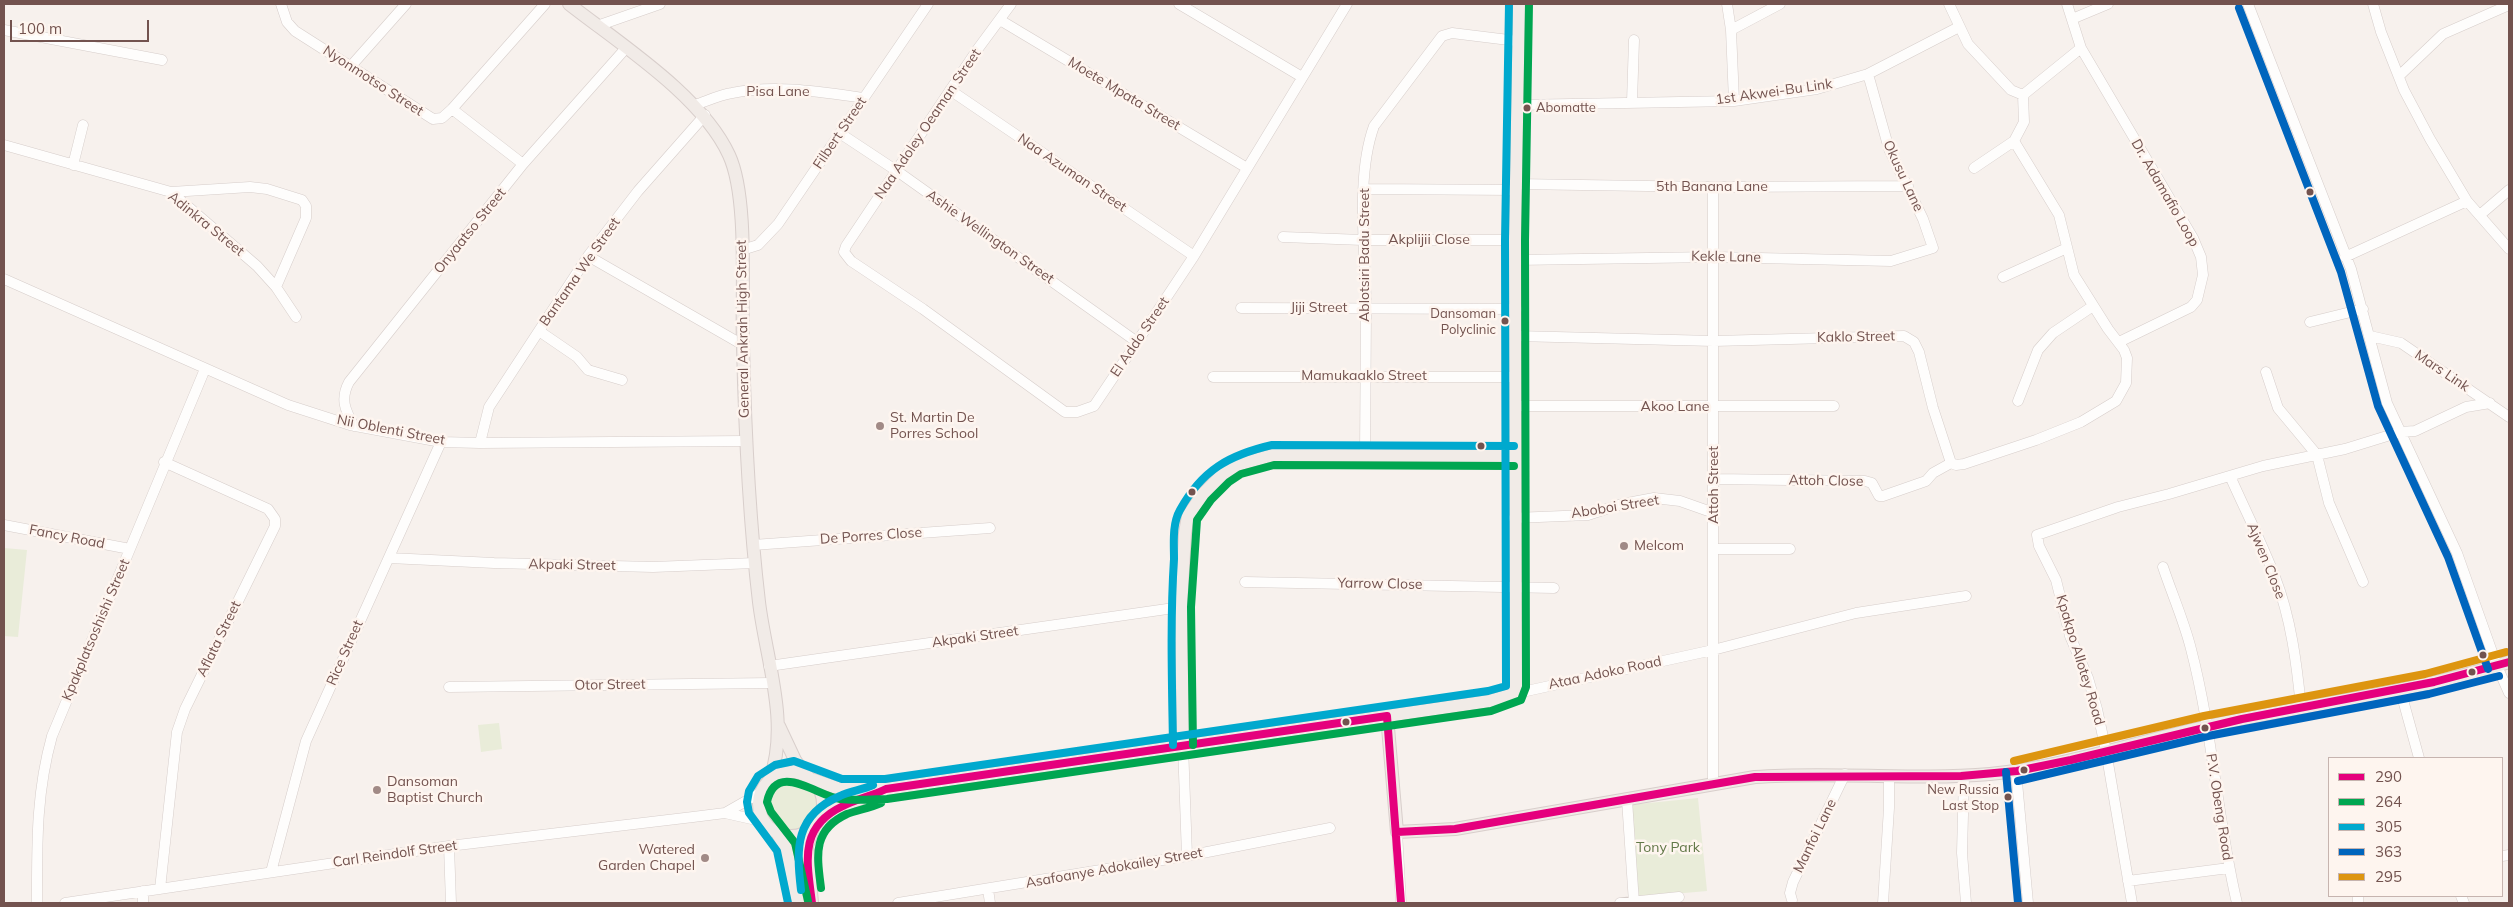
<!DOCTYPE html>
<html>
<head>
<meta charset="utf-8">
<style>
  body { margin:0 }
  #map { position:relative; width:2513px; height:907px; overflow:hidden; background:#f7f1ed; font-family:Mulish,sans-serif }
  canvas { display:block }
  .frame { position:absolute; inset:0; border:5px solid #73534f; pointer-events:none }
  .legend { position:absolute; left:2328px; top:757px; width:175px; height:140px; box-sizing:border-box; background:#fef5ef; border:1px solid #c6b4af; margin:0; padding:6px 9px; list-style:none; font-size:15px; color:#73534f }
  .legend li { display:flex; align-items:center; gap:10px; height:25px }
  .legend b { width:25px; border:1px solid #c6b4af }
  .scale { position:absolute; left:10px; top:20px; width:139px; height:22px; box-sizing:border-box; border:2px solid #73534f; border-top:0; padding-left:6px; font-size:15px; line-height:18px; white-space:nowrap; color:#73534f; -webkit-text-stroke:4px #fef5ef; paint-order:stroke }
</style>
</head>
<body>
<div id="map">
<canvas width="2513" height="907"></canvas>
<div class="frame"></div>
<ul class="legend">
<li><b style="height:6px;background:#e5007d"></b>290</li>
<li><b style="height:6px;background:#00a651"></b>264</li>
<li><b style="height:6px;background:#00a9ce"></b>305</li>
<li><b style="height:6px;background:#0065bd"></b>363</li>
<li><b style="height:6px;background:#dd9510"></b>295</li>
</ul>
<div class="scale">100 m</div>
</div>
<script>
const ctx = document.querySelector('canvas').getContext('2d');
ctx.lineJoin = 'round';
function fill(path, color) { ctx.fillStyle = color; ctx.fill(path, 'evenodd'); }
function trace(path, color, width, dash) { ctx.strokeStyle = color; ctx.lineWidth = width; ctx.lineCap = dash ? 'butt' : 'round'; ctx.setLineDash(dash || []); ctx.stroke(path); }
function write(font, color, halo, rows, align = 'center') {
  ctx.font = font + ' Mulish,sans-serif'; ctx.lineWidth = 5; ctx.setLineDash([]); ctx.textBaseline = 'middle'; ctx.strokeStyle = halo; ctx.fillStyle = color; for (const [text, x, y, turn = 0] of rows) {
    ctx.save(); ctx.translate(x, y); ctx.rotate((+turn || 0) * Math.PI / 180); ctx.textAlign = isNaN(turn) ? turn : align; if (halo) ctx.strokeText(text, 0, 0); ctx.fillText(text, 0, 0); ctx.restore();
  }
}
fill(new Path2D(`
  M 4,548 L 27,550 L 18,637 L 4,636 Z
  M 499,723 L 502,749 L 481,752 L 478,725 Z
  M763 804a27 27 0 1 1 54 0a27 27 0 1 1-54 0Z
  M 1698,798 L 1707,891 L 1639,897 L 1629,805 Z`), '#e9ecd9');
const minor = new Path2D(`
  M 281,4 L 287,22 L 295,31 L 433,119 L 442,118 L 452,109 L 545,4
  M 1011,4 L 977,50 L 846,246 L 844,252 L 851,261 L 923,309 L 1065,412 L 1077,412 L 1094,406 L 1137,342 L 1194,256 L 1347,4
  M 1179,4 L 1302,77
  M 1727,4 L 1731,30 L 1734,101
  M 1949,4 L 1968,44 L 2011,90 L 2023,95
  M 2067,4 L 2081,48 L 2193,238 L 2201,257 L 2203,275 L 2197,300 L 2191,307 L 2119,342
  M 2248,4 L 2351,269 L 2387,403 L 2457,553 L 2497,666 L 2509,693
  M 2373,4 L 2381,32 L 2404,90 L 2430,139 L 2467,201 L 2509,249
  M 2072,19 L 2108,4
  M 1000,20 L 1247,168
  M 597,26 L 660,4
  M 4,30 L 162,60
  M 1731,30 L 1780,4
  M 351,66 L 406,4
  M 2399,76 L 2443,34 L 2509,5
  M 950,90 L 1194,256
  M 2023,95 L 2081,48
  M 1632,102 L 1634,40
  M 695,105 C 707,101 719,95 732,93 C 775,84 821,92 864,98
  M 1517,105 L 1734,101 L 1817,89 L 1868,74 L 1959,27
  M 452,109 L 523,164
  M 841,134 L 897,171 L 1137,342
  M 2014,141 L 2024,122 L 2023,95
  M 4,145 L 171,192 L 257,266 L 276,287 L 296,317
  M 73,165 L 83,125
  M 1974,168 L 2014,141
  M 1516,184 L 1713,187 L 1908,186
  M 1365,189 L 1516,190
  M 171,192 L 250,187 L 267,189 L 302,200 L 306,206 L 306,218 L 276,287
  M 2481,214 L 2509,190
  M 1283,237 L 1363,240 L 1515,240
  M 742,250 L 758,245 L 778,224 L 928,4
  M 588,256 L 743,345
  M 2345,257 L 2467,201
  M 1516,260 L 1714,257 L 1891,261 L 1933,248 L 1923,219 L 1889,149 L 1868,74
  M 2003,277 L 2067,248
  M 4,279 L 288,405 L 350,425 L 441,442 L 480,443 L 746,441
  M 1241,308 L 1517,309
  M 2310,322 L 2363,309
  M 539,331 L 577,357 L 588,370 L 622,380
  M 1516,336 L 1714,341 L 1904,336 L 1914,342 L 1919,352 L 1933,408 L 1951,463 L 1956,465 L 1964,464 L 2036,440 L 2081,422 L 2116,401 L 2126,383 L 2127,358 L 2124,350 L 2108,329 L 2074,275 L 2059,215 L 2014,141
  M 2370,336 L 2401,343 L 2509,417
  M 2266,372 L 2278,408 L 2317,455 L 2329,503 L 2363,582
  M 1213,377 L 1515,377
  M 2018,401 L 2038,350 L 2053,333 L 2093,306
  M 1515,406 L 1834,406
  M 354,426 C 345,410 340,399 349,382 L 523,164 L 626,48
  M 480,443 L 489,407 L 588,256 L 638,191 L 705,115
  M 1365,455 C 1365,406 1366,358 1366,309 C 1366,254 1355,178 1374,126 L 1442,36 L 1452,33 L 1517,41
  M 2230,476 C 2245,510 2262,543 2275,577 C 2291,618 2297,665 2301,708
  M 1714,479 L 1865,481 L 1872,483 L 1879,496 L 1883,496 L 1926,481 L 1933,473 L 1951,463
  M 1514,518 L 1588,515 L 1622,504 L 1654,498 L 1680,501 L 1714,513
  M 4,525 L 130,549
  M 753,545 L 990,528
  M 1714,549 L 1790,549
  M 389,558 L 494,563 L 653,567 L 755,563
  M 2163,567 C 2172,594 2184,621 2191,649 C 2213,733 2217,820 2237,903
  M 1245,582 L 1554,588
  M 769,666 L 1181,607
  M 449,687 L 772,683
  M 2400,689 L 2419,758
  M 1513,694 L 1713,650 L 1856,613 L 1966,596
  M 1183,745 L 1187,856
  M 2016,771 L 2028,903
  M 1964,776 L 1962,853 L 1966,903
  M 1713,783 L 1713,187
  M 1627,800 L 1634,903
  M 725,813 L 760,793
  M 1397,832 L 1401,903
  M 449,846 L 451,903
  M 2502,856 L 2509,855
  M 271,872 L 306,741 L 441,442
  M 2128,881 L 2229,868
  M 160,889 L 177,732 L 185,709 L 275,526 L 275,519 L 268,509 L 164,462
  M 988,889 L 990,903
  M 143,891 L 143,903
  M 2358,896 L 2358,903
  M 2461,896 L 2464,903
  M 1792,900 L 1790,893 L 1793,882 L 1845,774
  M 37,903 C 37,845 36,793 52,736 L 205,369
  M 65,903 L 449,846 L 693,817 L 725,813 L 765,822
  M 898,903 L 1187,856 L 1330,828
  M 1620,903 L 1679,897
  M 1883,903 L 1889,808 L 1889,776
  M 2132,903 L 2106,751 L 2097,709 L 2088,678 L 2070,636 L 2056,580 L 2039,546 L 2037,535 L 2118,507 L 2169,494 L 2263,466 L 2345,449 L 2400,432 L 2415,431 L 2466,407 L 2490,403`);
const major = new Path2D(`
  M 569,4 C 620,44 702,96 729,155 C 749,198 741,296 743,346 C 745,431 749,517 759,602 C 766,660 790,722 770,779
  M 1387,716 L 1397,832 L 1455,829 L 1755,777 C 1833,771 1912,781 1990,774 C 2063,767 2133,743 2204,727 C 2305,704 2410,694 2509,662
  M 779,726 L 795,760 L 805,774
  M 1183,745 L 1181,607 L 1185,533 L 1188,516 L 1203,494 L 1223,474 L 1237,465 L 1273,455 L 1514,456
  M759 804a32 32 0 1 1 64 0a32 32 0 1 1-64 0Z
  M 814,780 L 840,789 L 886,789 L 1490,701 L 1513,694 L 1516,687 L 1515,240 L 1519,4
  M 820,818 L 842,806 L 884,790
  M 777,833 L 786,848 L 798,903
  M 812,903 L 807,846 L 814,826`);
trace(minor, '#d6cdca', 11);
trace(major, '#d8cecb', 14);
trace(minor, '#fefdfc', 10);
trace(major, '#f1ebe7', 12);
trace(new Path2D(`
  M 1397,832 L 1455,829 L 1755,777 L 1961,776 L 2017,771 L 2071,760 L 2242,719 L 2434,682 L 2509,662
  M 812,903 C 807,862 798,827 843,806 C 856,799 872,796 886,789 L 1387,716 L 1401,903`), '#e5007d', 8);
trace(new Path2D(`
  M 1193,745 L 1191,607 L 1197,520 L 1211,500 L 1229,482 L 1241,474 L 1274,465 L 1514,466
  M 821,888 C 817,856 812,830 847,814 C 858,810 870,808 881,803
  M 808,901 L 795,843 L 771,812 L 767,802 C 776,760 817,796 840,799 C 855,801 872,799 887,799 L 1491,711 L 1521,700 L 1526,687 L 1525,240 L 1529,4`), '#00a651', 8);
trace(new Path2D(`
  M 1173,745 C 1172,683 1170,621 1174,559 C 1174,544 1172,524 1180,510 C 1202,470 1229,455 1272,445 L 1514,446
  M 801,890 C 796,848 795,815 840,796 C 850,791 862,790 873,785
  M 788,903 L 777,851 L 749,813 L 747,802 L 749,791 L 758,776 L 775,765 L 794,761 L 842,779 L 885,779 L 1488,691 L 1506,686 L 1505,240 L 1509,4`), '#00a9ce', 8);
trace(new Path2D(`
  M 2239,8 L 2341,272 L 2378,406 L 2448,557 L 2488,669
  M 2006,772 L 2018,903
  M 2018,781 L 2208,736 L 2429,694 L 2499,676`), '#0065bd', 8);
trace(new Path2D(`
  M 2014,761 L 2204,716 L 2425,674 L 2506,652`), '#dd9510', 8);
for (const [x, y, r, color] of [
  [1527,108,4.5,"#73534f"],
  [2310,192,4.5,"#73534f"],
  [1505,321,4.5,"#73534f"],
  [880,426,5,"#a18a86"],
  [1481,446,4.5,"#73534f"],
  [1192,492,4.5,"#73534f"],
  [1624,546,5,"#a18a86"],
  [2483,655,4.5,"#73534f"],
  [2472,672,4.5,"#73534f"],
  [1346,722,4.5,"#73534f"],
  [2205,728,4.5,"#73534f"],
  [2024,770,4.5,"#73534f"],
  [377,790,5,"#a18a86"],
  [2008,797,4.5,"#73534f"],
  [705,858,5,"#a18a86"]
]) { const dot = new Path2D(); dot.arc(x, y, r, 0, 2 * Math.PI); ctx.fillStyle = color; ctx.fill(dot); trace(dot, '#fef5ef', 2); }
write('13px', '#73534f', '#fef5ef', [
  ["Abomatte",1536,108,"left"],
  ["Dansoman",1496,314],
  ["Polyclinic",1496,330],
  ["New Russia",1999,790],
  ["Last Stop",1999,806]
], 'right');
write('14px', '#73534f', '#fef5ef', [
  ["Nyonmotso Street",373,81,33],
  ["Pisa Lane",778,92],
  ["1st Akwei-Bu Link",1774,92,-8],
  ["Moete Mpata Street",1124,94,31],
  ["Naa Adoley Oeaman Street",928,124,-56],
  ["Filbert Street",840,133,-56],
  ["Naa Azuman Street",1072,173,34],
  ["Okusu Lane",1903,176,65],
  ["5th Banana Lane",1712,187],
  ["Dr. Adamafio Loop",2165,193,60],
  ["Adinkra Street",206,224,39],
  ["Onyaatso Street",470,231,-51],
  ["Ashie Wellington Street",990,237,35],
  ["Akplijii Close",1429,240],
  ["Ablotsiri Badu Street",1365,255,-90],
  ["Kekle Lane",1726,257,1],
  ["Bantama We Street",580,272,-55],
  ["Jiji Street",1319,308],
  ["General Ankrah High Street",743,329,-91],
  ["El Addo Street",1140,337,-56],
  ["Kaklo Street",1856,337,-1],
  ["Mars Link",2442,371,34],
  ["Mamukaaklo Street",1364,376],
  ["Akoo Lane",1675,407],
  ["Nii Oblenti Street",391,430,11],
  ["Attoh Close",1826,481,1],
  ["Attoh Street",1714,485,-90],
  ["Aboboi Street",1615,507,-9],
  ["De Porres Close",871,536,-4],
  ["Fancy Road",67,537,11],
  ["Ajwen Close",2266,561,68],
  ["Akpaki Street",572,565,1],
  ["Yarrow Close",1380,584,1],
  ["Kpakplatsoshishi Street",96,630,-67],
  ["Akpaki Street",975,637,-8],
  ["Aflata Street",219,639,-64],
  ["Rice Street",345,653,-66],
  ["Kpakpo Allotey Road",2080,660,73],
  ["Ataa Adoko Road",1605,673,-12],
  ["Otor Street",610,685,-1],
  ["P.V. Obeng Road",2219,807,81],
  ["Manfoi Lane",1815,836,-64],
  ["Carl Reindolf Street",395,854,-8],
  ["Asafoanye Adokailey Street",1114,868,-10]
]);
write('14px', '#73534f', '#fef5ef', [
  ["St. Martin De",890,418],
  ["Porres School",890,434],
  ["Melcom",1634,546],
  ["Dansoman",387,782],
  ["Baptist Church",387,798],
  ["Watered",695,850,"right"],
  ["Garden Chapel",695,866,"right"]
], 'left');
write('14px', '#627848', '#fef5ef', [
  ["Tony Park",1668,848]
]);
</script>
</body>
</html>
